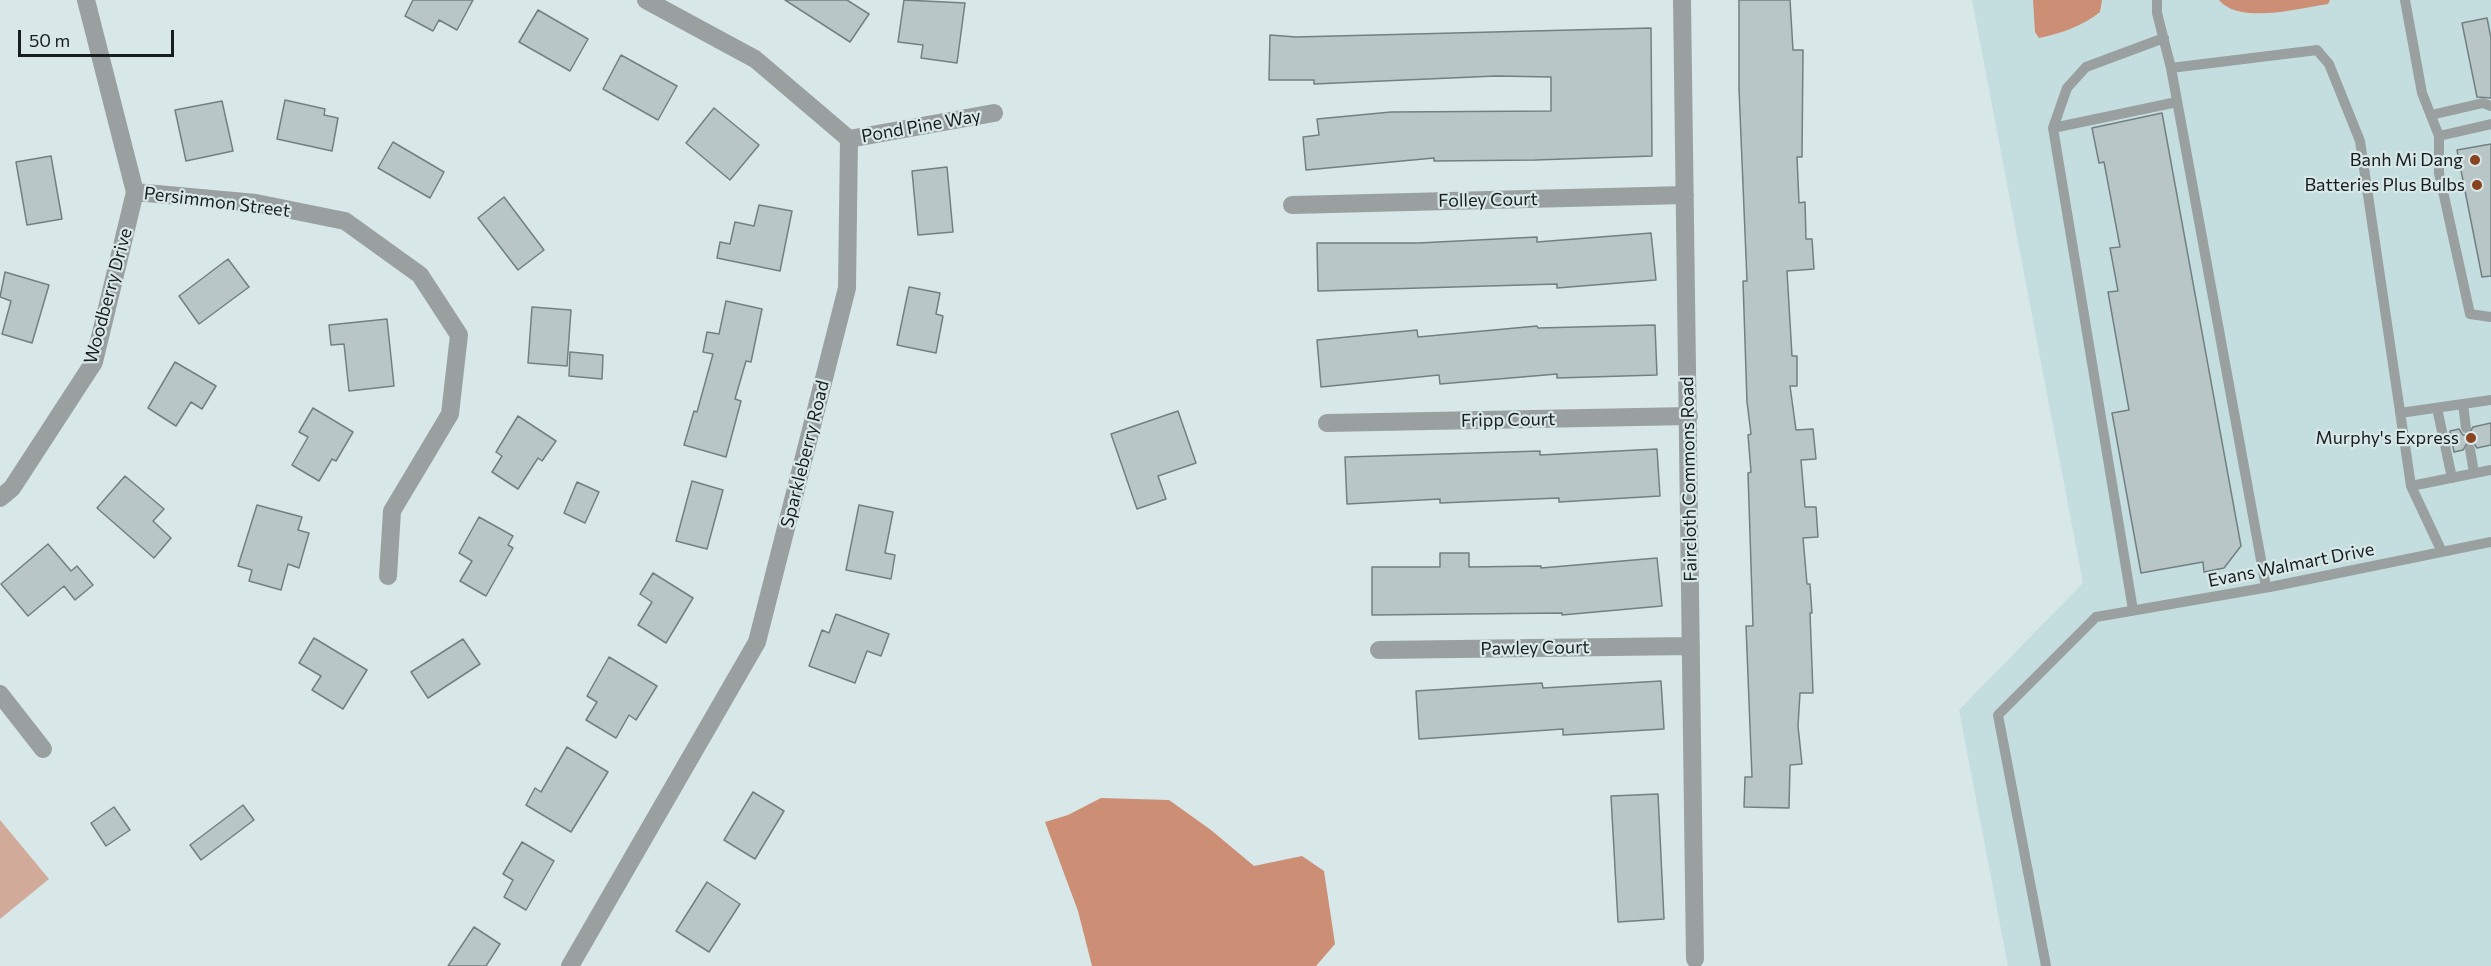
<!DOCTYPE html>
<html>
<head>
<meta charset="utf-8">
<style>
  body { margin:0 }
  #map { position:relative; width:2491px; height:966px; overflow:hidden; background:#d8e7e8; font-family:Commissioner,sans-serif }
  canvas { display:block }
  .scale { position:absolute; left:18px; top:30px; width:156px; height:27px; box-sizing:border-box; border:3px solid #181d1d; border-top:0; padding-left:8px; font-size:18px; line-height:21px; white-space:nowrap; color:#181d1d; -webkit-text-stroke:4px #d8e7e8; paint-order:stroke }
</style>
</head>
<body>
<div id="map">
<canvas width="2491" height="966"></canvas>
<div class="scale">50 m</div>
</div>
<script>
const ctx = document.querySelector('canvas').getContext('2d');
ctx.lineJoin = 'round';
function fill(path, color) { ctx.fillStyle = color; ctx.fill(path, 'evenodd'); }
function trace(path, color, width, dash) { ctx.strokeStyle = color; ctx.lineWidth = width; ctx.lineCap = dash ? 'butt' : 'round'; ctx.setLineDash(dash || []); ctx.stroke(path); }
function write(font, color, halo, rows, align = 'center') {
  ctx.font = font + ' Commissioner,sans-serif'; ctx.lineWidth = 4.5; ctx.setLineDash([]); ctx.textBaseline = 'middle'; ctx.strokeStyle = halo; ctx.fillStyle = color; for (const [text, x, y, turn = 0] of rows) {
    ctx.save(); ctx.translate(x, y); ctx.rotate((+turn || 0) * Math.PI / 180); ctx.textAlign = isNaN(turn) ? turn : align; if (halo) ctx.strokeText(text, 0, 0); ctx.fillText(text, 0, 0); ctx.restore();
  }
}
fill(new Path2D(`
  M 1972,0 L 2491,0 L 2491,966 L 2008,966 L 1959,710 L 2083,583 Z`), '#c4ddde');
fill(new Path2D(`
  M 0,820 L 49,879 L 0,919 Z`), '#d1aa99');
fill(new Path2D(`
  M 2033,0 L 2102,0 L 2100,12 C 2084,25 2060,34 2039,38 L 2035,32 Z
  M 2219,0 L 2330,0 L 2328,4 C 2300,8 2239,25 2219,0 Z
  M 1101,798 L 1169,800 L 1211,830 L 1254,866 L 1302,856 L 1324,871 L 1335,944 L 1316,966 L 1092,966 L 1078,911 L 1045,822 L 1068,815 Z`), '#cc8e74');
const building = new Path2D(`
  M 413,0 L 473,0 L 457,30 L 439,20 L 433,31 L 405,16 Z
  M 785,0 L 847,0 L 869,14 L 850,42 Z
  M 904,0 L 965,3 L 957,63 L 921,58 L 923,45 L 898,42 Z
  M 1739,0 L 1790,0 L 1793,50 L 1803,50 L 1802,157 L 1797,157 L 1799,203 L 1805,202 L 1806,239 L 1812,239 L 1814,269 L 1787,271 L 1792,356 L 1797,356 L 1797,386 L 1790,386 L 1796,430 L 1813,429 L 1816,459 L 1801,460 L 1805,507 L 1816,507 L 1818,537 L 1803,538 L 1807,584 L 1810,584 L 1812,613 L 1810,613 L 1813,693 L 1800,693 L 1798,726 L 1802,764 L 1790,765 L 1789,808 L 1744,807 L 1745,777 L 1752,777 L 1746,626 L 1753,626 L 1748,473 L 1751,472 L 1748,435 L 1751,434 L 1747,402 L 1743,281 L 1747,281 L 1739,89 Z
  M 538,10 L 588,39 L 570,71 L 519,42 Z
  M 2487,18 L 2491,38 L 2491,98 L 2477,97 L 2462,23 Z
  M 1651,28 L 1652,156 L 1535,160 L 1434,161 L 1434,158 L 1306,170 L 1303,137 L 1319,135 L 1317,119 L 1391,112 L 1551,111 L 1551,77 L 1496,76 L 1314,84 L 1314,80 L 1269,80 L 1270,35 L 1296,37 Z
  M 621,55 L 677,86 L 658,120 L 603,89 Z
  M 285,100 L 325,109 L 324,115 L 338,118 L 332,151 L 277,139 Z
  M 222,101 L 233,151 L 186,161 L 175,110 Z
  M 714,108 L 759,145 L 730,180 L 686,143 Z
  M 2162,113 L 2241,546 L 2224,568 L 2204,572 L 2203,562 L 2141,573 L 2112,413 L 2129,410 L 2108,292 L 2118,291 L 2110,248 L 2120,247 L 2104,162 L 2099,163 L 2092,128 Z
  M 393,142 L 444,172 L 430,198 L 378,168 Z
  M 2491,144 L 2491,276 L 2482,277 L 2457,150 Z
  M 51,156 L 62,219 L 27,225 L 16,162 Z
  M 947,167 L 953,232 L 918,235 L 912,171 Z
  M 504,197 L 544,250 L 518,270 L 478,218 Z
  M 759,205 L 792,211 L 780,271 L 717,258 L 720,242 L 730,244 L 735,222 L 754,226 Z
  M 1651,233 L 1656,280 L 1557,288 L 1557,284 L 1318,291 L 1317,243 L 1418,243 L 1537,237 L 1537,242 Z
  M 228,259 L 249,287 L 199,324 L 179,296 Z
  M 5,272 L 49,285 L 32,343 L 2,334 L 11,301 L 0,297 Z
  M 909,287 L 940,293 L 936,314 L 943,316 L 936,353 L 897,345 Z
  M 726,301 L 762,309 L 751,362 L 746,361 L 735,399 L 741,401 L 726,457 L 684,445 L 694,411 L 697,412 L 713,354 L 703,352 L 707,332 L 719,334 Z
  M 532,307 L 571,310 L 567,366 L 528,363 Z
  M 387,319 L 394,386 L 349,391 L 344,344 L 331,345 L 329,325 Z
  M 1655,325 L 1657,375 L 1557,378 L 1557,374 L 1440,384 L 1439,375 L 1321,387 L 1317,340 L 1417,330 L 1418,337 L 1537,326 L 1538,328 Z
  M 570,352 L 603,355 L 602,379 L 569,376 Z
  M 175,362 L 216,386 L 202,409 L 191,402 L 176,426 L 148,408 Z
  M 313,408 L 353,432 L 336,461 L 332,459 L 319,481 L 292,465 L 308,437 L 299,432 Z
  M 1178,411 L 1196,463 L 1158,476 L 1166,499 L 1137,509 L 1111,434 Z
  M 518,416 L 556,441 L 542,461 L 538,458 L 518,489 L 492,472 L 502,456 L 496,452 Z
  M 2491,423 L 2491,445 L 2477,448 L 2473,442 L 2468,442 L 2463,450 L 2454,452 L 2450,431 L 2459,429 L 2463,435 L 2468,435 L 2473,427 Z
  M 1657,449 L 1660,496 L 1559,502 L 1559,498 L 1440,503 L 1440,499 L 1347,504 L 1345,457 L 1540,451 L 1540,455 Z
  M 125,476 L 164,509 L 153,521 L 171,538 L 154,558 L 97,508 Z
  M 692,481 L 723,490 L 707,549 L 676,541 Z
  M 577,482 L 599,492 L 585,523 L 564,513 Z
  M 257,505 L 302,517 L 298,530 L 309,533 L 299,568 L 288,564 L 281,590 L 249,581 L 252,570 L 238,566 Z
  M 859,505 L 893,512 L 885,553 L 895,555 L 891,579 L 846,570 Z
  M 479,517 L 513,536 L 508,545 L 513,548 L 486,596 L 460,581 L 472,561 L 459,553 Z
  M 48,544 L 71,571 L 77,566 L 93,585 L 75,600 L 64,586 L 28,616 L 1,584 Z
  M 1440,553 L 1469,553 L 1469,567 L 1541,566 L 1541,568 L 1657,558 L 1662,606 L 1562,615 L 1562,613 L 1372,615 L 1372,567 L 1440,567 Z
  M 653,573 L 693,598 L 666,643 L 638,625 L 652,602 L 640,594 Z
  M 836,614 L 889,634 L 881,656 L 867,651 L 855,683 L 809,666 L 822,630 L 829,633 Z
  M 314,638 L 367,670 L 343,709 L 312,690 L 321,676 L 299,663 Z
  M 463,639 L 480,664 L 428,698 L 411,672 Z
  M 609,657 L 657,686 L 636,720 L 629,715 L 616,738 L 586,720 L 597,702 L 587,696 Z
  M 1661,681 L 1664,729 L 1563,735 L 1563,729 L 1419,739 L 1416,691 L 1542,683 L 1543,688 Z
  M 567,747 L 608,772 L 571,832 L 526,805 L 535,788 L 541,792 Z
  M 753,792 L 784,811 L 755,859 L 724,840 Z
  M 1658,794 L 1664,919 L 1618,922 L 1611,796 Z
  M 243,805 L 254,820 L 201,860 L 190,845 Z
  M 114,807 L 130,830 L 106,846 L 91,823 Z
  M 522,842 L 554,861 L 526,910 L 504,897 L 513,880 L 503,874 Z
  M 707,882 L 740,904 L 709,952 L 676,931 Z
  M 474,927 L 500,944 L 486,966 L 448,966 Z`);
fill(building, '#b8c6c7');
trace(building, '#738081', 1.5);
trace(new Path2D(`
  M 2157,0 L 2157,13 L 2171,68
  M 2405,0 L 2422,93 L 2439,136 L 2491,124
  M 2431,115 L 2483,103 L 2491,106
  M 2053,128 L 2177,102
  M 2439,136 L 2439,173 L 2470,314 L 2491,317
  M 2463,404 L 2466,428
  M 2437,408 L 2452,478
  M 2400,413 L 2491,400
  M 2470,449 L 2474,473
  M 2411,486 L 2442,552
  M 2266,587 L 2171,68 L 2317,50 L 2329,64 L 2360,141 L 2411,486 L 2491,470
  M 2133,610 L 2053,128 L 2067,88 L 2086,67 L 2164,38
  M 2046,966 L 1998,715 L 2096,617 L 2275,586 L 2491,542`), '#9aa0a0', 10);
trace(new Path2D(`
  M 646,0 L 755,59 L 849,139
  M 1682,0 L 1695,959
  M 849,139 L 994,113
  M 135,192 L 256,203 L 345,221 L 420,275 L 459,335 L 450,414 L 392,511 L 388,576
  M 1292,205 L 1685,195
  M 1327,423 L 1689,416
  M 0,498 L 12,488 L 94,362 L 135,192 L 86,0
  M 1379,650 L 1691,646
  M 0,694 L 43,749
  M 570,966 L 757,642 L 847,288 L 849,139`), '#9aa0a0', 18);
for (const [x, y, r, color] of [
  [2475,160,6,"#8a4321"],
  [2477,185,6,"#8a4321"],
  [2471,438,6,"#8a4321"]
]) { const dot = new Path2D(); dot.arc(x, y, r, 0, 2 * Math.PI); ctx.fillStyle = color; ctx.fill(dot); trace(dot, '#d8e7e8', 2); }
write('18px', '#181d1d', '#d8e7e8', [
  ["Pond Pine Way",921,126,-10],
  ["Folley Court",1488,200,-1],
  ["Persimmon Street",217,202,7],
  ["Woodberry Drive",108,296,-75],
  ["Fripp Court",1508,420,-1],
  ["Sparkleberry Road",805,454,-76],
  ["Faircloth Commons Road",1689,479,-91],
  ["Evans Walmart Drive",2291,565,-11],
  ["Pawley Court",1535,648,-1]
]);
write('18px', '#181d1d', '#d8e7e8', [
  ["Banh Mi Dang",2463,160],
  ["Batteries Plus Bulbs",2465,185],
  ["Murphy's Express",2459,438]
], 'right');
</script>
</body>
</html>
